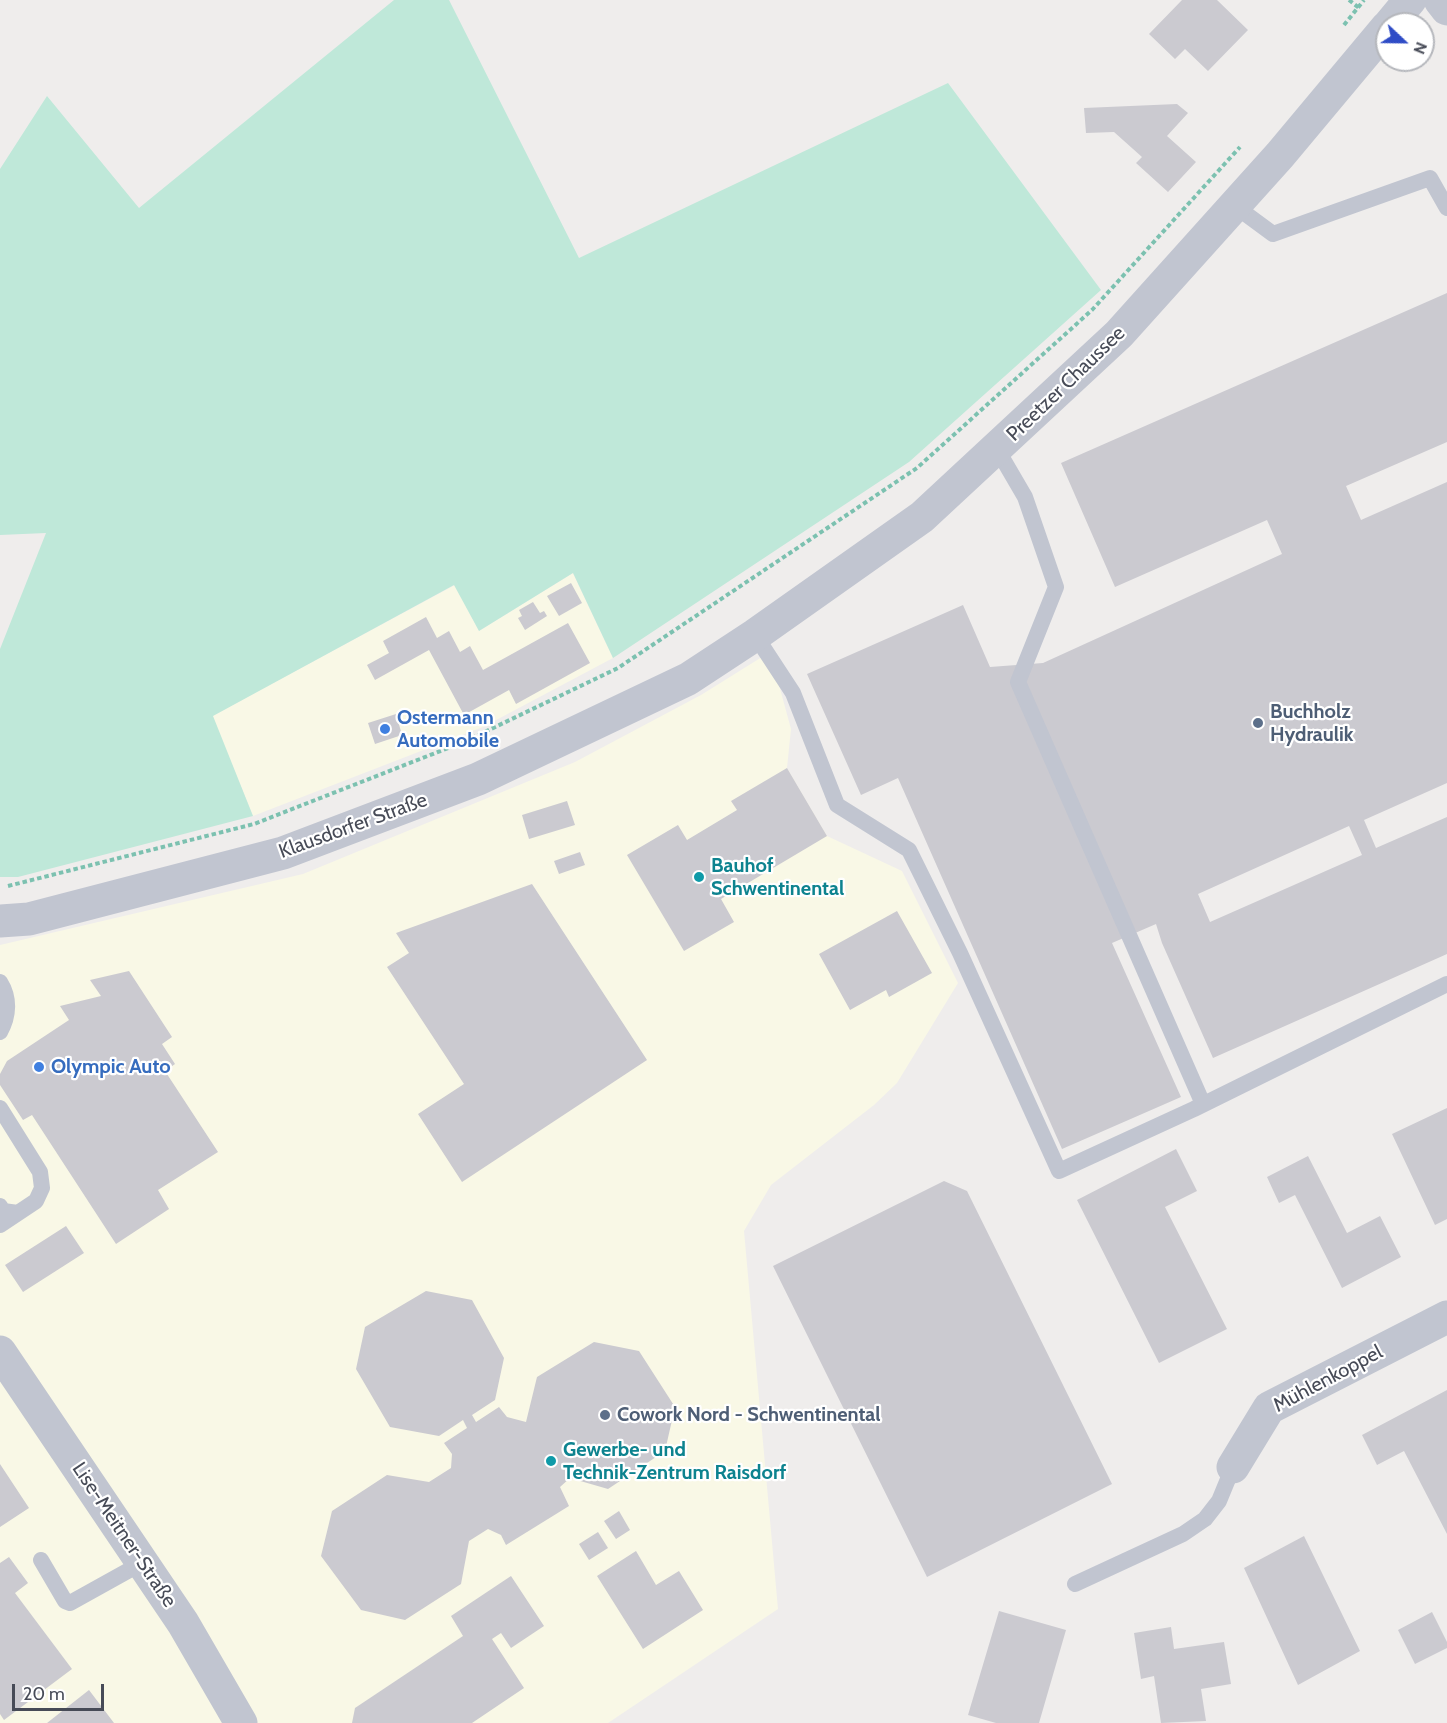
<!DOCTYPE html>
<html>
<head>
<meta charset="utf-8">
<style>
  body { margin:0 }
  #map { position:relative; width:1447px; height:1723px; overflow:hidden; background:#efedec; font-family:Cabin,sans-serif }
  canvas { display:block }
  .north { position:absolute; left:1375px; top:12px; width:60px; height:60px; box-sizing:border-box; background:#fff; border:2px solid #b5b7bc; border-radius:50%; rotate:112deg; font-size:16px; font-weight:700; line-height:24px; text-align:center; color:#474b57 }
  .north::after { content:''; display:block; margin:auto; width:21px; height:27px; background:#2f4cc6; clip-path:polygon(50% 0,100% 100%,50% 72%,0 100%) }
  .scale { position:absolute; left:12px; top:1684px; width:92px; height:27px; box-sizing:border-box; border:3px solid #474b57; border-top:0; padding-left:8px; font-size:18px; line-height:21px; white-space:nowrap; color:#474b57; -webkit-text-stroke:4px #fff; paint-order:stroke }
</style>
</head>
<body>
<div id="map">
<canvas width="1447" height="1723"></canvas>
<div class="north">N</div>
<div class="scale">20 m</div>
</div>
<script>
const ctx = document.querySelector('canvas').getContext('2d');
ctx.lineJoin = 'round';
function fill(path, color) { ctx.fillStyle = color; ctx.fill(path, 'evenodd'); }
function trace(path, color, width, dash) { ctx.strokeStyle = color; ctx.lineWidth = width; ctx.lineCap = dash ? 'butt' : 'round'; ctx.setLineDash(dash || []); ctx.stroke(path); }
function write(font, color, halo, rows, align = 'center') {
  ctx.font = font + ' Cabin,sans-serif'; ctx.lineWidth = 4.5; ctx.setLineDash([]); ctx.textBaseline = 'middle'; ctx.strokeStyle = halo; ctx.fillStyle = color; for (const [text, x, y, turn = 0] of rows) {
    ctx.save(); ctx.translate(x, y); ctx.rotate((+turn || 0) * Math.PI / 180); ctx.textAlign = isNaN(turn) ? turn : align; if (halo) ctx.strokeText(text, 0, 0); ctx.fillText(text, 0, 0); ctx.restore();
  }
}
fill(new Path2D(`
  M 573,573 L 613,658 L 483,727 L 253,816 L 212,716 L 455,585 L 479,631 Z
  M 770,652 L 791,729 L 787,768 L 827,836 L 902,871 L 958,983 L 897,1083 L 874,1105 L 771,1185 L 744,1231 L 778,1609 L 608,1723 L 0,1723 L 0,945 L 303,874 L 575,762 L 701,695 Z`), '#f9f8e6');
fill(new Path2D(`
  M 394,0 L 449,0 L 579,258 L 948,83 L 1101,290 L 909,462 L 613,658 L 573,573 L 479,631 L 454,585 L 213,716 L 253,816 L 18,877 L 0,877 L 0,649 L 46,533 L 0,535 L 0,169 L 47,96 L 139,208 Z`), '#bfe8d9');
fill(new Path2D(`
  M 1182,0 L 1217,0 L 1248,30 L 1208,71 L 1185,49 L 1175,59 L 1149,34 Z
  M 1177,104 L 1188,113 L 1167,136 L 1196,162 L 1168,192 L 1136,163 L 1142,157 L 1114,132 L 1086,133 L 1084,108 Z
  M 1447,293 L 1447,442 L 1346,486 L 1361,520 L 1447,482 L 1447,783 L 1364,820 L 1376,848 L 1447,817 L 1447,954 L 1213,1058 L 1162,943 L 1156,924 L 1112,943 L 1181,1097 L 1062,1149 L 898,778 L 861,795 L 807,674 L 963,605 L 990,667 L 1043,663 L 1282,554 L 1267,520 L 1115,587 L 1061,463 ZM 1349,826 L 1362,855 L 1210,922 L 1198,894 Z
  M 571,583 L 582,603 L 559,616 L 547,596 Z
  M 533,602 L 540,613 L 544,611 L 547,616 L 525,630 L 518,618 L 522,616 L 519,610 Z
  M 426,617 L 437,638 L 449,631 L 460,652 L 470,646 L 483,670 L 568,623 L 590,663 L 516,704 L 509,690 L 464,715 L 429,650 L 375,680 L 367,665 L 389,653 L 383,641 Z
  M 396,714 L 402,735 L 375,744 L 368,723 Z
  M 787,768 L 827,836 L 721,899 L 734,922 L 684,951 L 627,855 L 678,825 L 687,840 L 737,810 L 731,801 Z
  M 567,801 L 575,825 L 529,839 L 522,815 Z
  M 580,852 L 585,865 L 559,874 L 554,861 Z
  M 532,884 L 647,1060 L 462,1182 L 418,1114 L 464,1084 L 387,967 L 409,953 L 396,933 Z
  M 897,911 L 932,973 L 889,997 L 886,990 L 850,1010 L 819,954 Z
  M 129,971 L 172,1037 L 162,1044 L 175,1064 L 165,1071 L 218,1152 L 158,1190 L 169,1209 L 116,1244 L 32,1115 L 23,1120 L 0,1085 L 0,1074 L 7,1061 L 69,1020 L 60,1006 L 101,996 L 90,980 Z
  M 1447,1108 L 1447,1219 L 1435,1225 L 1392,1134 Z
  M 1176,1149 L 1197,1191 L 1165,1207 L 1227,1329 L 1159,1363 L 1077,1200 Z
  M 1308,1156 L 1347,1233 L 1380,1216 L 1401,1257 L 1342,1288 L 1295,1195 L 1279,1203 L 1267,1177 Z
  M 944,1181 L 967,1191 L 1112,1484 L 927,1577 L 773,1266 Z
  M 66,1226 L 84,1253 L 23,1292 L 5,1265 Z
  M 426,1291 L 472,1300 L 504,1358 L 495,1400 L 472,1415 L 476,1422 L 499,1407 L 507,1417 L 526,1422 L 537,1377 L 594,1342 L 639,1351 L 675,1407 L 665,1451 L 608,1489 L 570,1478 L 560,1487 L 569,1506 L 506,1545 L 501,1535 L 488,1529 L 469,1541 L 461,1584 L 405,1620 L 361,1610 L 321,1556 L 332,1511 L 387,1475 L 429,1482 L 451,1468 L 452,1454 L 444,1443 L 467,1428 L 463,1420 L 439,1436 L 390,1427 L 356,1369 L 365,1327 Z
  M 1447,1390 L 1447,1534 L 1404,1451 L 1377,1465 L 1362,1435 Z
  M 0,1464 L 29,1508 L 0,1527 Z
  M 619,1511 L 630,1530 L 616,1539 L 604,1521 Z
  M 598,1532 L 608,1548 L 589,1560 L 579,1544 Z
  M 1304,1536 L 1360,1651 L 1298,1685 L 1244,1568 Z
  M 636,1551 L 656,1585 L 679,1571 L 703,1610 L 643,1649 L 597,1576 Z
  M 9,1557 L 28,1583 L 15,1593 L 72,1669 L 4,1720 L 0,1714 L 0,1563 Z
  M 511,1576 L 544,1626 L 511,1648 L 501,1633 L 492,1639 L 524,1688 L 472,1723 L 352,1723 L 355,1708 L 463,1636 L 451,1616 Z
  M 999,1611 L 1066,1630 L 1039,1723 L 996,1723 L 968,1715 Z
  M 1432,1612 L 1447,1642 L 1447,1648 L 1415,1664 L 1398,1630 Z
  M 1171,1627 L 1174,1649 L 1224,1642 L 1231,1684 L 1201,1689 L 1206,1721 L 1161,1723 L 1154,1676 L 1141,1679 L 1134,1633 Z
  M 89,1690 L 114,1723 L 47,1723 Z`), '#cbcad0');
trace(new Path2D(`
  M 1349,0 L 1359,8
  M 1344,25 L 1364,0
  M 8,886 L 254,824 L 466,741 L 618,668 L 917,468 L 1092,310 L 1240,147`), '#7cc1b0', 4, [4.5, 3]);
trace(new Path2D(`
  M 1235,206 L 1273,234 L 1430,178 L 1447,208
  M 997,449 L 1025,497 L 1056,587 L 1018,682 L 1203,1104
  M 755,635 L 793,693 L 837,805 L 909,850 L 960,953 L 1059,1171 L 1194,1109 L 1447,984
  M 0,982 C 10,998 9,1016 0,1032
  M 0,1108 L 40,1172 L 42,1188 L 36,1201 L 18,1213 L 3,1211 L 0,1206
  M 0,1225 L 18,1213
  M 41,1560 L 65,1601 L 70,1603 L 142,1563
  M 1075,1584 L 1183,1534 L 1205,1519 L 1219,1501 L 1233,1467`), '#c1c5d0', 16);
trace(new Path2D(`
  M 1440,0 L 1447,9
  M 0,1352 L 183,1623 L 241,1723
  M 1233,1467 L 1269,1408 L 1447,1317`), '#c1c5d0', 33);
trace(new Path2D(`
  M 1390,24 L 1410,0
  M 0,921 L 29,919 L 283,853 L 478,779 L 688,679 L 755,635 L 922,517 L 1119,334 L 1280,155 L 1387,27`), '#c1c5d0', 33);
for (const [x, y, r, color] of [
  [1258,723,6,"#5c6f8a"],
  [385,729,6,"#3f7fe0"],
  [699,877,6,"#0f9aa8"],
  [39,1067,6,"#3f7fe0"],
  [605,1415,6,"#5c6f8a"],
  [551,1461,6,"#0f9aa8"]
]) { const dot = new Path2D(); dot.arc(x, y, r, 0, 2 * Math.PI); ctx.fillStyle = color; ctx.fill(dot); trace(dot, '#fff', 2); }
write('20px', '#474b57', '#fff', [
  ["Preetzer Chaussee",1066,384,-44],
  ["Klausdorfer Straße",353,826,-20],
  ["Mühlenkoppel",1328,1379,-28],
  ["Lise-Meitner-Straße",124,1535,56]
]);
write('bold 20px', '#4e5e75', '#fff', [
  ["Buchholz",1270,712],
  ["Hydraulik",1270,735],
  ["Cowork Nord - Schwentinental",617,1415]
], 'left');
write('bold 20px', '#366cbe', '#fff', [
  ["Ostermann",397,718],
  ["Automobile",397,741],
  ["Olympic Auto",51,1067]
], 'left');
write('bold 20px', '#0d838f', '#fff', [
  ["Bauhof",711,866],
  ["Schwentinental",711,889],
  ["Gewerbe- und",563,1450],
  ["Technik-Zentrum Raisdorf",563,1473]
], 'left');
</script>
</body>
</html>
